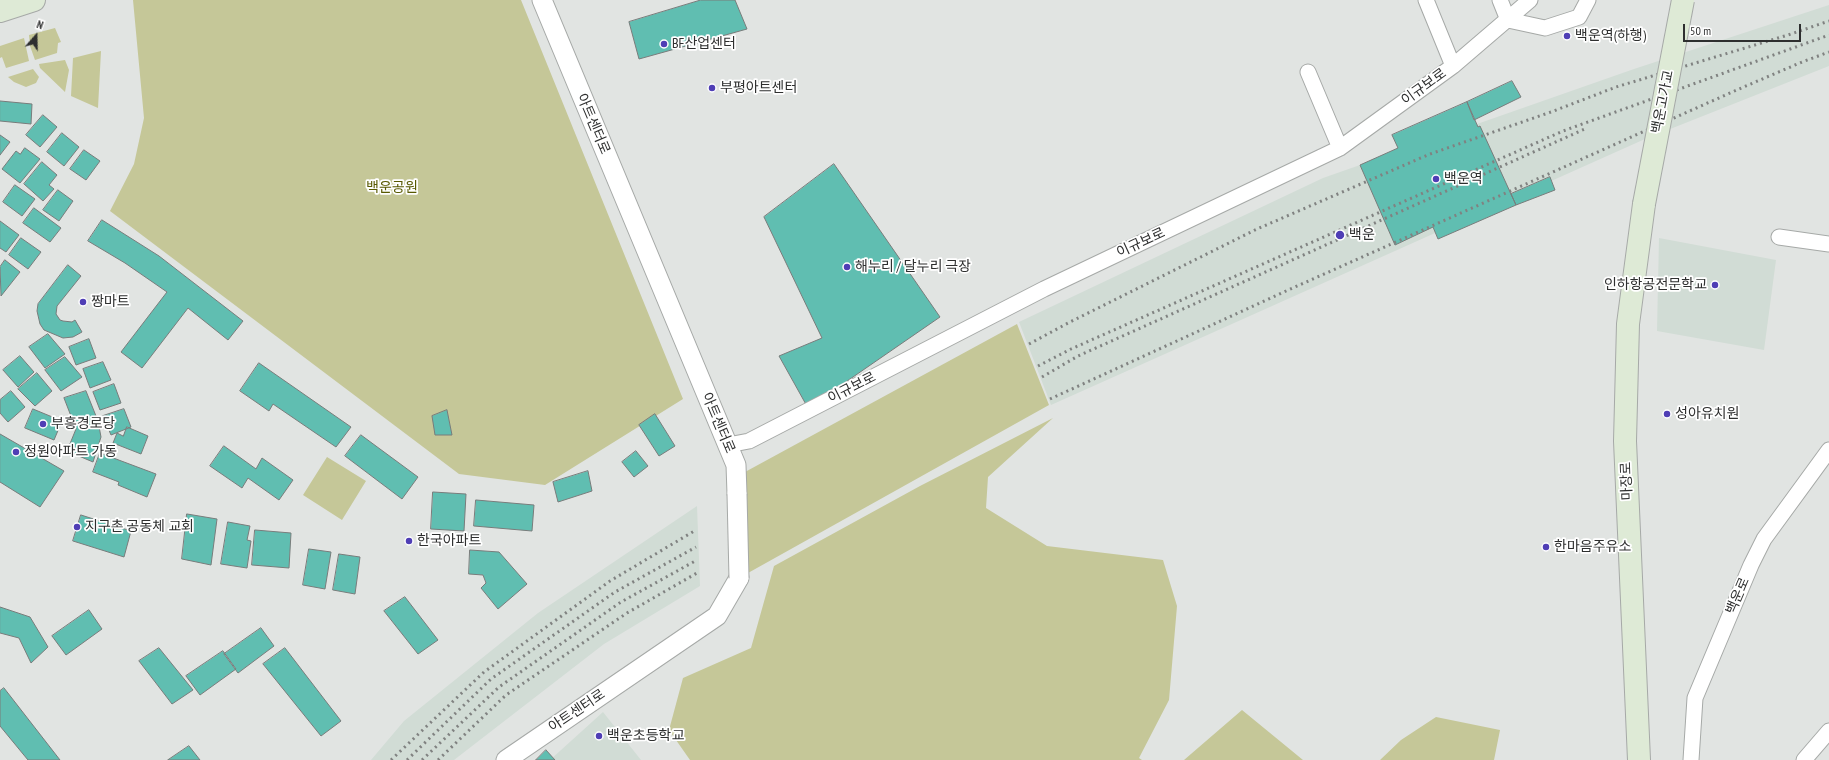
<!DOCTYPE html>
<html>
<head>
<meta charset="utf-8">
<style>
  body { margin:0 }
  #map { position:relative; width:1829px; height:760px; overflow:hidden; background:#e1e4e2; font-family:"PT Sans Narrow",sans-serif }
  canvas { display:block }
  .north { position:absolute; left:16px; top:16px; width:40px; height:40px; -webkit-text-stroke:3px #fff; paint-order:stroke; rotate:20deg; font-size:11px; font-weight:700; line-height:16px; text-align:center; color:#2e2f2f }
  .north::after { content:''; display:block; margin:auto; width:14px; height:18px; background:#2e2f2f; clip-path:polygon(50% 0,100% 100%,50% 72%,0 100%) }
  .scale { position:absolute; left:1683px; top:24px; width:118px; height:18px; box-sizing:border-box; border:2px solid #2e2f2f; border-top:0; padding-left:5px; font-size:12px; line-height:14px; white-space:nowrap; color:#2e2f2f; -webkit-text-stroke:3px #fff; paint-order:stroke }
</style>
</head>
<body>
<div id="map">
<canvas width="1829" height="760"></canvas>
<div class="north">N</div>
<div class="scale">50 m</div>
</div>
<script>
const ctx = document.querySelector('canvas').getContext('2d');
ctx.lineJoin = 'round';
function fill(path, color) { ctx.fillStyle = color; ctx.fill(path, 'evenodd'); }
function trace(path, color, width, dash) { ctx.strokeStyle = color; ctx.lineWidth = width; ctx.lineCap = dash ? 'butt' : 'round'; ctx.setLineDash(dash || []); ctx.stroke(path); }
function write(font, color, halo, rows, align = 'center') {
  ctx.font = font + ' "PT Sans Narrow","Noto Sans KR",sans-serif'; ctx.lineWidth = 3.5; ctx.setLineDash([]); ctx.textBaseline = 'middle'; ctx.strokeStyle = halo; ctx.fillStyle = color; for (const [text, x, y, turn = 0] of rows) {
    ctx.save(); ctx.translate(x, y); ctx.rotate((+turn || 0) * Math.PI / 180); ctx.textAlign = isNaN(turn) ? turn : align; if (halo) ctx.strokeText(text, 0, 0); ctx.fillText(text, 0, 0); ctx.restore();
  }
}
fill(new Path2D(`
  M 1829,5 L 1829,66 L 1645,139 L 1051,405 L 1019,322 L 1323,178 L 1634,69 Z
  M 1659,238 L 1776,260 L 1764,350 L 1657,331 Z
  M 697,506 L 700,586 L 604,644 L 454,760 L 371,760 L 404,721 L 538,613 Z
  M 603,712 L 641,760 L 550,760 Z`), '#d1dcd5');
fill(new Path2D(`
  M 133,0 L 521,0 L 683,399 L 545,485 L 459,474 L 110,211 L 134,164 L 144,118 Z
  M 55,28 L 61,42 L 58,43 L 57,53 L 35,60 L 30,46 L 29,35 Z
  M 24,38 L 29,61 L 6,68 L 2,57 L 0,58 L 0,46 Z
  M 101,51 L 98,108 L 71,96 L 73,58 Z
  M 65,60 L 69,70 L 65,92 L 40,68 L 39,64 Z
  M 33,69 L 39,77 L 36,83 L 26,87 L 14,82 L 8,77 Z
  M 1017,324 L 1049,405 L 748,573 L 745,472 Z
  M 1053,418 L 988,477 L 986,508 L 1047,546 L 1163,560 L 1177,606 L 1169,700 L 1139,758 L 1142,760 L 690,760 L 669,730 L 683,678 L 751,648 L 774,566 L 920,486 Z
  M 327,457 L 366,481 L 342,520 L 303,495 Z
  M 1242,710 L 1303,760 L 1184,760 Z
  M 1436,717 L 1500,730 L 1494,760 L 1380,760 L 1401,740 Z`), '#c5c798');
const building = new Path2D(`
  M 701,0 L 735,0 L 747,29 L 639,59 L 629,22 Z
  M 1512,81 L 1521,97 L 1474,120 L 1467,102 Z
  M 0,101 L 32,104 L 31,124 L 0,121 Z
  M 1467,102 L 1478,127 L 1480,126 L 1516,205 L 1438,239 L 1433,227 L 1395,245 L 1360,165 L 1398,148 L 1392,135 Z
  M 43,115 L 57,127 L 40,147 L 26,135 Z
  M 62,133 L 79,147 L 64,166 L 47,152 Z
  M 0,135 L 10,142 L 0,155 Z
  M 25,148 L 40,159 L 20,183 L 2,169 L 16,151 L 20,154 Z
  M 84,150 L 100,161 L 86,180 L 70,169 Z
  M 42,162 L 57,175 L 49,185 L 54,189 L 43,201 L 24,184 Z
  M 834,164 L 940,317 L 808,408 L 779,356 L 822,338 L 764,217 Z
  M 1550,177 L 1555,190 L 1516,205 L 1511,194 Z
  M 15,185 L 35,199 L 22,216 L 3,202 Z
  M 58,190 L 73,201 L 59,221 L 43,210 Z
  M 34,208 L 61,228 L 50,242 L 23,223 Z
  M 102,220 L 159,256 L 243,321 L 228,340 L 188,308 L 142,368 L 121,352 L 167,292 L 125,263 L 88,241 Z
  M 0,221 L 19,235 L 6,252 L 0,248 Z
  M 21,238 L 41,252 L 28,269 L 9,255 Z
  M 5,260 L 20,272 L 1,296 L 0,267 Z
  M 68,265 L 81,276 L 57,306 L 56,314 L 60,320 L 63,321 L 72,322 L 75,320 L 82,332 L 73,337 L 63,338 L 44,330 L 40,324 L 37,311 L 38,304 Z
  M 48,334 L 65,354 L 45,368 L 29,347 Z
  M 89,339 L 96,358 L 76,365 L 69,347 Z
  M 20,356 L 34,372 L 18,387 L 3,370 Z
  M 65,357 L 82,377 L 61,391 L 45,370 Z
  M 103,362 L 111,380 L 90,388 L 83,369 Z
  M 259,363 L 351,427 L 336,447 L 273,404 L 269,411 L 240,391 Z
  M 37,373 L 52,391 L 35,406 L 18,389 Z
  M 114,384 L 121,403 L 100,410 L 93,392 Z
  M 11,391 L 25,407 L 8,422 L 0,413 L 0,400 Z
  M 86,391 L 98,421 L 101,437 L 93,462 L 67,451 L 76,429 L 64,398 Z
  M 33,409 L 62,421 L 54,440 L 25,428 Z
  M 124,409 L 131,427 L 111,435 L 103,416 Z
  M 447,410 L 452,435 L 435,435 L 432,416 Z
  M 655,414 L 675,446 L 659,456 L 639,425 Z
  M 127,427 L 148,436 L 141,454 L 113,443 L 117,433 L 123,436 Z
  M 0,434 L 64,471 L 40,507 L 0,482 Z
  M 361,435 L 418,477 L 402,499 L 345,456 Z
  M 224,446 L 256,469 L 262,458 L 293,480 L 279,500 L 248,478 L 242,488 L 210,466 Z
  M 636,451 L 648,466 L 634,477 L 622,462 Z
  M 100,453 L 156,474 L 147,497 L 118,485 L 119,482 L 93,472 Z
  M 588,471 L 592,491 L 558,502 L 553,482 Z
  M 433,492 L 466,494 L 464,531 L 431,529 Z
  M 476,500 L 534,505 L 532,531 L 474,526 Z
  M 187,514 L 217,519 L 211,565 L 182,559 Z
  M 81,515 L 131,531 L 124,557 L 73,541 Z
  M 228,522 L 250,526 L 247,540 L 251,541 L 247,568 L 221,564 Z
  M 255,530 L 291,533 L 289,568 L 252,565 Z
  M 309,549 L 331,552 L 325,589 L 303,585 Z
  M 470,550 L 499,552 L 527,584 L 498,609 L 481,588 L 486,583 L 483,575 L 469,574 Z
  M 339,554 L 360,557 L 355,594 L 333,590 Z
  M 405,597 L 438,640 L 418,654 L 384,611 Z
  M 0,607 L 30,617 L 48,647 L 31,663 L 19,638 L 0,633 Z
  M 89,610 L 102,629 L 66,655 L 52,636 Z
  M 261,628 L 274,646 L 238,673 L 224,654 Z
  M 159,648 L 193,690 L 172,704 L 139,661 Z
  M 285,648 L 341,721 L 321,736 L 263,664 Z
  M 223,651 L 236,669 L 200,695 L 186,676 Z
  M 4,688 L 60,760 L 28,760 L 0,726 L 0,691 Z
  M 189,746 L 200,760 L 168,760 Z
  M 546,750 L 555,760 L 536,760 Z`);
fill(building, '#60beb1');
trace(building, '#787c7b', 1);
const minor = new Path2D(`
  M 1426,0 L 1453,66
  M 1500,0 L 1508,20
  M 1508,20 L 1545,28 L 1579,17 L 1588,0
  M 1308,72 L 1340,148
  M 1779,237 L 1829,244
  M 728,445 L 749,441 L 1044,289 L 1340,148 L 1453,66 L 1530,0
  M 1691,760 L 1695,698 L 1751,565 L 1764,539 L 1829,450
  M 1804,760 L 1829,731`);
const tertiary = new Path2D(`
  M 542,0 L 736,465 L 737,494
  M 506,760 L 717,616 L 739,578`);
const secondary = new Path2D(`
  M 0,11 L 34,0
  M 1639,760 L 1625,441 L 1628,324 L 1644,204`);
trace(minor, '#a6a9a7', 17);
trace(tertiary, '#a6a9a7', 21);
trace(secondary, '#a6a9a7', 24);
trace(minor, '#fff', 15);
trace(tertiary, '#fff', 19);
trace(secondary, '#deead6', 22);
trace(new Path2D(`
  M 1029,344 L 1070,322 L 1257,229 L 1430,154 L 1551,112 L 1616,87 L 1788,35 L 1829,21
  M 1038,366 L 1071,349 L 1563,131 L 1829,35
  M 1042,377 L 1078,356 L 1587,128
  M 1050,399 L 1286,291 L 1739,89 L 1802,62 L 1829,52
  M 391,760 L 484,672 L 610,581 L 696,530
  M 407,760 L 491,679 L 615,592 L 696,547
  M 422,760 L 499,687 L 621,602 L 697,560
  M 438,760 L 506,695 L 627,613 L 697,573`), '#808281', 3, [2, 4]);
const tertiaryBridge = new Path2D(`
  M 737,494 L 739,578`);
const secondaryBridge = new Path2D(`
  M 1644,204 L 1683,0`);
trace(tertiaryBridge, '#a6a9a7', 21, []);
trace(secondaryBridge, '#a6a9a7', 24, []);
trace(tertiaryBridge, '#fff', 19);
trace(secondaryBridge, '#deead6', 22);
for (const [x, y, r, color] of [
  [1567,36,4,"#4f3eb5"],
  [664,44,4,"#4f3eb5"],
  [712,88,4,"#4f3eb5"],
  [1436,179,4,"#4f3eb5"],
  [1340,235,5,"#4f3eb5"],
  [847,267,4,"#4f3eb5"],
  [1715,285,4,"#4f3eb5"],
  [83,302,4,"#4f3eb5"],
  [1667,414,4,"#4f3eb5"],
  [43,424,4,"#4f3eb5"],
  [16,452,4,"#4f3eb5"],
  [77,527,4,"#4f3eb5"],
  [409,541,4,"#4f3eb5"],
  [1546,547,4,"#4f3eb5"],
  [599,736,4,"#4f3eb5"]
]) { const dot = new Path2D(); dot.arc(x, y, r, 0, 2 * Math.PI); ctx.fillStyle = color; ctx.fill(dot); trace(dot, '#fff', 1.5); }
write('14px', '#2e2f2f', '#fff', [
  ["백운역(하행)",1575,36],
  ["BF산업센터",672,44],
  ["부평아트센터",720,88],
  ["백운역",1444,179],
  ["백운",1349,235],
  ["해누리 / 달누리 극장",855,267],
  ["인하항공전문학교",1707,285,"right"],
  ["짱마트",91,302],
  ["성아유치원",1675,414],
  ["부흥경로당",51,424],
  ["정원아파트 가동",24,452],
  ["지구촌 공동체 교회",85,527],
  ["한국아파트",417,541],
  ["한마음주유소",1554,547],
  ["백운초등학교",607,736]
], 'left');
write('14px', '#2e2f2f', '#fff', [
  ["이규보로",1424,87,-36],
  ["백운고가교",1663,102,-79],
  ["아트센터로",593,124,67],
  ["이규보로",1141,243,-25],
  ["이규보로",852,388,-27],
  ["아트센터로",718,423,67],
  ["마장로",1627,481,-92],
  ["백운로",1738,596,-67],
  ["아트센터로",577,711,-34]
]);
write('14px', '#585900', '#fff', [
  ["백운공원",392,188]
]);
</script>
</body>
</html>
